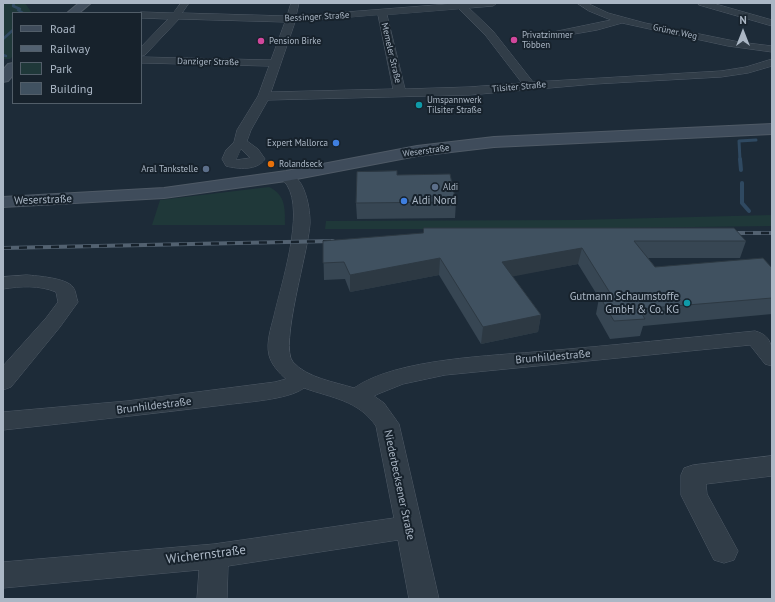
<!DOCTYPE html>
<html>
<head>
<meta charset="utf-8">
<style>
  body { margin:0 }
  #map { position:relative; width:775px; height:602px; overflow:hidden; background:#1d2b38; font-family:"PT Sans",sans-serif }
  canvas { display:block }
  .frame { position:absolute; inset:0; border:4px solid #abb7c5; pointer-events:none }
  .legend { position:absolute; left:12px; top:12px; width:130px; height:92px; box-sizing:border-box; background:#17222c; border:1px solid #525e69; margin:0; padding:5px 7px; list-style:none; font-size:12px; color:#abb7c5 }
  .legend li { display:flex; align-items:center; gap:8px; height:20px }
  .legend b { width:20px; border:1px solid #525e69 }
  .north { position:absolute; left:723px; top:12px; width:40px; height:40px; -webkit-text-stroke:3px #17222c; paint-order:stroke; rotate:0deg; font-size:11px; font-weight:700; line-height:16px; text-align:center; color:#abb7c5 }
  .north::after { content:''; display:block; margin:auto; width:14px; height:18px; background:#abb7c5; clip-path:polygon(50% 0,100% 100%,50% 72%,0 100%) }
</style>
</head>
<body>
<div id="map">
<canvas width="775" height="602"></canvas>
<div class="frame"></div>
<ul class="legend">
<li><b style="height:5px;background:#3f4c5b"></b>Road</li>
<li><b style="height:5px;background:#526170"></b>Railway</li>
<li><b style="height:11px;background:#1f3839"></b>Park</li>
<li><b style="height:11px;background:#405160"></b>Building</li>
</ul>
<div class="north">N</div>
</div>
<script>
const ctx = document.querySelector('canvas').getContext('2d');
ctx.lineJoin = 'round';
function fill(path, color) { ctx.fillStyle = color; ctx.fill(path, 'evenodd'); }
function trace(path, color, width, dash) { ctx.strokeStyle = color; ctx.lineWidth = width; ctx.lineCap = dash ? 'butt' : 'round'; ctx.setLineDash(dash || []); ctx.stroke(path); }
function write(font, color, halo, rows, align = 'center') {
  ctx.font = font + ' "PT Sans",sans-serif'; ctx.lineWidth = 4; ctx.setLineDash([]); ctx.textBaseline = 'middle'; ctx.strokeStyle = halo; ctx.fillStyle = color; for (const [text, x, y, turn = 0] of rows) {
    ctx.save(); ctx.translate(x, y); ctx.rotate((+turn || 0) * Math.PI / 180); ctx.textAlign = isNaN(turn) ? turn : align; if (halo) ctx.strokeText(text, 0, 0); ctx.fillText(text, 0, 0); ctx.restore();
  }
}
fill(new Path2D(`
  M 3,3 L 25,3 L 32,13 L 13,13 L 13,56 L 10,59 L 3,59 Z
  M 269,187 C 286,195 285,209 285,225 L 152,225 L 160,200 Z
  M 772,215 L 772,226 L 540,229 L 325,229 L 326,221 L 576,220 Z`), '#1f3839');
trace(new Path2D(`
  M 14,3 L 13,6 L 20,9 L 18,10 L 23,13
  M 3,39 L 13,30
  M 3,55 L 6,56`), '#2f4961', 2.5);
trace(new Path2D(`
  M 740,160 L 739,141 L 756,140`), '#2f4961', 3);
trace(new Path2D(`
  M 740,159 L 741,170
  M 742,183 L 742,203 L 749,211`), '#2f4961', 4);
const street = new Path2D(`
  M 181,3 L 189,3 L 182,13 L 287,16 L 291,3 L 299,3 L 296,16 L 461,3 L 497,3 L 493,6 L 469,8 L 493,31 L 533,82 L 721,71 L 746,67 L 772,59 L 772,66 L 748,73 L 721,77 L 595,84 L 469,95 L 268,100 L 251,130 L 247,141 L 258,149 L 265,159 C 257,171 238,169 226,166 L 222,159 L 226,150 L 234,142 L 237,130 L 258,96 L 269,66 L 141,63 L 141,57 L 271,60 L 285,22 L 179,19 L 145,55 L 141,56 L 141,47 L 168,19 L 141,18 L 141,13 L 138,13 L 141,12 L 173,13 ZM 459,9 L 486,36 L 522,83 L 469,87 L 405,89 L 387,15 ZM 378,15 L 393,89 L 271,92 L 295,22 ZM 241,149 L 250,158 L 236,160 Z
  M 577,3 L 587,3 L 608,13 L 645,23 L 739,42 L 772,46 L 772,52 L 728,46 L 622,23 L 597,30 L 557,37 L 553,36 L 552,34 L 553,32 L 611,20 L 589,11 Z
  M 698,3 L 712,3 L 772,20 L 772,26 L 699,5 Z
  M 286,172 C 295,174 301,182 304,190 C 308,200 310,212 310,223 C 309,250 279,346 293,362 C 307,378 335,382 354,388 C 397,358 493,356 546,351 C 616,345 685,338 755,331 C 774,336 772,350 772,366 L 765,364 L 750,345 L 445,375 L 403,384 L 378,394 L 374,396 L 384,403 L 399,424 L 439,599 L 409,599 L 398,540 L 228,566 L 227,599 L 197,599 L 199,570 L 3,588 L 3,562 L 214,544 L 394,518 L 376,426 C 358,400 332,398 304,388 C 288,400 245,402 224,405 C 150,414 77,422 3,430 L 3,412 L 127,401 L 275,382 L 286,379 C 279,373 271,364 269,355 C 266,342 271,328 274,316 C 281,285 305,213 287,185 C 284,182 281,179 279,176 L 281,173 Z
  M 27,275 C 38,276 66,278 73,287 C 76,291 76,297 78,302 L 60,327 L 11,387 L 3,390 L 3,366 L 46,318 L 58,302 L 56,292 C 39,285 21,286 3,289 L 3,277 Z
  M 772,456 L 772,476 L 706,484 L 707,494 L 738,551 L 734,560 L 724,563 L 714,560 L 681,495 L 681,475 L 684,468 L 693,465 Z`);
const secondary = new Path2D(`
  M 79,3 L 91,3 L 79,13 L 67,13 Z
  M 13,63 L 13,75 L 8,81 L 3,82 L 3,70 L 8,64 Z
  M 772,124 L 772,134 L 494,147 L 417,156 L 286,181 L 164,198 L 3,207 L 3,197 L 164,188 L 286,171 L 417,146 L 494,137 Z`);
trace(street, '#4f5a66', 1);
trace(secondary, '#4f5a66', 2);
fill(street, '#313d48');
fill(secondary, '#3f4c5b');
const rail = new Path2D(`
  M 729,233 L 772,233
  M 3,248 L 333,241`);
trace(rail, '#526170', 4);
trace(rail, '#17222c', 2.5, [8]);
fill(new Path2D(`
  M 397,175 L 456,202 L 455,218 L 357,219 L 356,203 Z
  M 323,241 L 746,241 L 740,258 L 648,258 L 655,267 L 772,268 L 772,314 L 643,326 L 640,336 L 610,339 L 596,314 L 599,298 L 578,264 L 512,276 L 541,315 L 538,332 L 481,344 L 439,275 L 350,292 L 345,279 L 324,280 Z`), '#374653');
fill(new Path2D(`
  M 582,248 L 578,264 L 500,279 L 502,262 Z
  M 440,258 L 439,275 L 350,292 L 350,275 Z
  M 541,315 L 538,332 L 481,344 L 483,327 Z`), '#2d3943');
const building = new Path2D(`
  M 397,171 L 397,175 L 450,174 L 456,202 L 356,203 L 357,172 Z
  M 424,228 L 734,228 L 746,241 L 634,241 L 655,267 L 763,258 L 772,268 L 772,298 L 639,309 L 645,319 L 614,321 L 600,297 L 612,296 L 582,248 L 502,262 L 541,315 L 483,327 L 440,258 L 350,275 L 344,262 L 323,263 L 323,241 L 423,233 Z`);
fill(building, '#405160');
trace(building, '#2d3943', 1);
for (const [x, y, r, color] of [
  [514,40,4,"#d1479c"],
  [261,41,4,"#d1479c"],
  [419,105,4,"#0f9aa8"],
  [336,143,4,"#3f7fe0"],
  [271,164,4,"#e8710a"],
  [206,169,4,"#5c6f8a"],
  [435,187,4,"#5c6f8a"],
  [404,201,4,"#3f7fe0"],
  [687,303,4,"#0f9aa8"]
]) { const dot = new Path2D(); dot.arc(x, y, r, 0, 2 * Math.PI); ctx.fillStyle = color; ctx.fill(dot); trace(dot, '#17222c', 1.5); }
write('9px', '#abb7c5', '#17222c', [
  ["Bessinger Straße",317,17,-3],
  ["Grüner Weg",675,32,12],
  ["Memeler Straße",391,53,77],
  ["Danziger Straße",208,62,1],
  ["Tilsiter Straße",519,87,-5],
  ["Weserstraße",426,151,-8]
]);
write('9px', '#abb7c5', '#17222c', [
  ["Privatzimmer",522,35],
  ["Többen",522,45],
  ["Pension Birke",269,41],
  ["Umspannwerk",427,100],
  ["Tilsiter Straße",427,110],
  ["Expert Mallorca",328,143,"right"],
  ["Rolandseck",279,164],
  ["Aral Tankstelle",198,169,"right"],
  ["Aldi",443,187]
], 'left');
write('11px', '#abb7c5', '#17222c', [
  ["Weserstraße",43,200,-2],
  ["Brunhildestraße",553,357,-5],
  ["Brunhildestraße",154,406,-7],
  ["Niederbecksener Straße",399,485,78]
]);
write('11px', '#abb7c5', '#17222c', [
  ["Aldi Nord",412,201],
  ["Gutmann Schaumstoffe",679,297,"right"],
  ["GmbH & Co. KG",679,310,"right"]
], 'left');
write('13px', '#abb7c5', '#17222c', [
  ["Wichernstraße",206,555,-7]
]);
</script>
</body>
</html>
